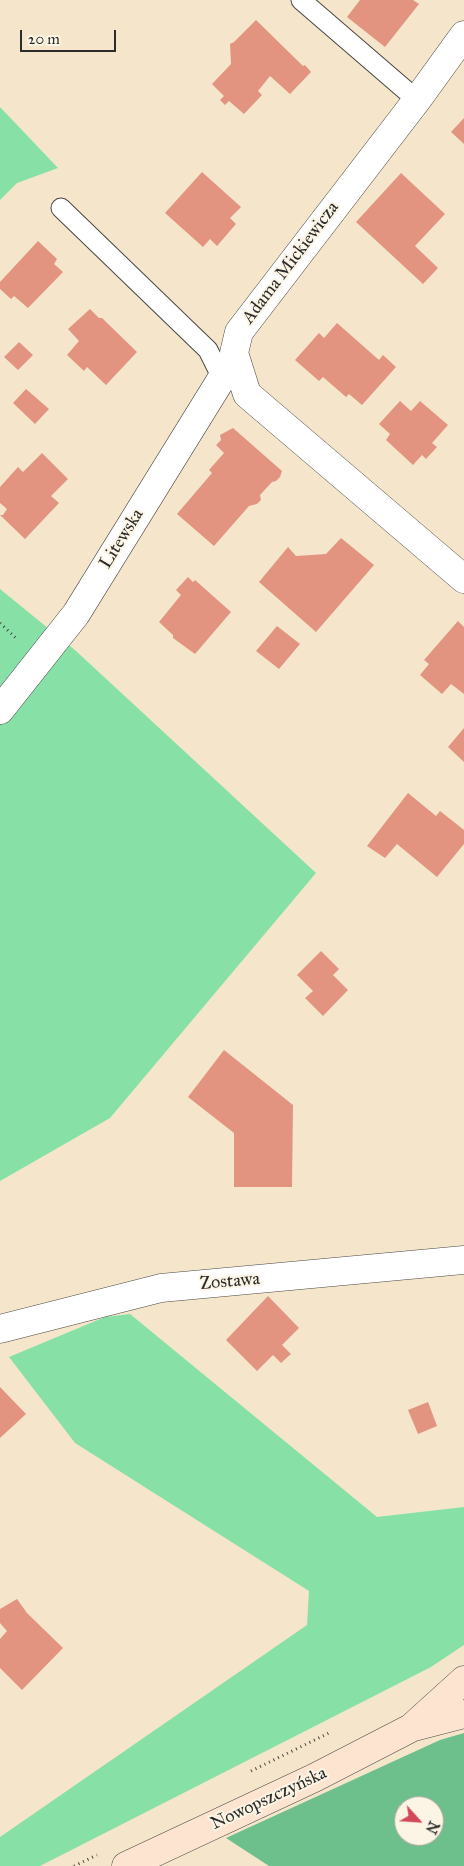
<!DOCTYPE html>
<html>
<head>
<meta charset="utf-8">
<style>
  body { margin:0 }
  #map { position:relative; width:464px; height:1866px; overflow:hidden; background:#f5e5ca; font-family:"IM FELL Great Primer",serif }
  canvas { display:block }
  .north { position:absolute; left:394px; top:1796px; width:50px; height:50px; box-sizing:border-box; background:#fcf5e5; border:1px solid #a8a49b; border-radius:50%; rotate:116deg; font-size:14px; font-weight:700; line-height:20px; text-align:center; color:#2b2b2b }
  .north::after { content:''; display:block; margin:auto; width:18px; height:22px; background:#d1495b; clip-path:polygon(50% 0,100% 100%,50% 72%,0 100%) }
  .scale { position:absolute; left:20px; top:30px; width:96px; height:22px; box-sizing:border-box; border:2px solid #2b2b2b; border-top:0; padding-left:6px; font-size:15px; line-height:18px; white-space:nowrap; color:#2b2b2b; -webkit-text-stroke:4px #fcf5e5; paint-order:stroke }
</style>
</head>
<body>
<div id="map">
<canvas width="464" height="1866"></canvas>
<div class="north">N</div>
<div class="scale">20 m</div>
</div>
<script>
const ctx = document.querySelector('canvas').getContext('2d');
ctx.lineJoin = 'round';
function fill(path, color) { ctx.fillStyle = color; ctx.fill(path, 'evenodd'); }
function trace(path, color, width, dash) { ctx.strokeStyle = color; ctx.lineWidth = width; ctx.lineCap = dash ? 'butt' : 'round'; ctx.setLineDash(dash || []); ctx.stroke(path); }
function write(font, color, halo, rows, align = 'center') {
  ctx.font = font + ' "IM FELL Great Primer",serif'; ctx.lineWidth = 4; ctx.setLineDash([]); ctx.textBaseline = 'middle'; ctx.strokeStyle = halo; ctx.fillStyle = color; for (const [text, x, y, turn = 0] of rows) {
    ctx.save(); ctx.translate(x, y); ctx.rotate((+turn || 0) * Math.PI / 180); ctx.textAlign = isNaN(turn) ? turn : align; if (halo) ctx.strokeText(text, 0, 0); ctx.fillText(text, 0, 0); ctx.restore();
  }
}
fill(new Path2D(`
  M 0,107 L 58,168 L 17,183 L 0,200 Z
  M 0,589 L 76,651 L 316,873 L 110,1118 L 0,1181 Z
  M 130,1314 L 377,1517 L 464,1507 L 464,1645 L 431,1667 L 40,1866 L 0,1866 L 0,1837 L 307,1625 L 309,1591 L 75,1443 L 9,1357 L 105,1317 Z`), '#87e1a7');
fill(new Path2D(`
  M 464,1733 L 464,1866 L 269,1866 L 226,1838 L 440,1740 ZM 404,1806 L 434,1806 L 434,1836 L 404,1836 Z`), '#6dbf8c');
fill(new Path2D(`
  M 360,0 L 413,0 L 419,4 L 385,47 L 347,17 Z
  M 256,20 L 303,66 L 305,65 L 311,72 L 290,94 L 270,76 L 258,91 L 262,95 L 244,114 L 229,101 L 225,105 L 220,100 L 224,96 L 212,84 L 231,64 L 230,44 L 234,42 Z
  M 464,118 L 464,144 L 451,132 Z
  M 202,172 L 241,207 L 230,218 L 236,224 L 217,246 L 210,239 L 203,247 L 165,213 Z
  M 401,173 L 445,214 L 415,246 L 438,268 L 423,284 L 356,222 Z
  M 38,241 L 57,259 L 54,264 L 63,272 L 28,308 L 14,296 L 11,299 L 0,289 L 0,282 Z
  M 90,309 L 99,318 L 102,318 L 137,352 L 106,385 L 87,367 L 84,371 L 67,355 L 79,341 L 68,329 Z
  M 337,323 L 379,360 L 383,355 L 396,367 L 362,405 L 349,394 L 346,397 L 323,377 L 319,381 L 295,360 L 319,333 L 324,338 Z
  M 19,342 L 33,355 L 18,370 L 4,357 Z
  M 26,389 L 49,409 L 35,424 L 13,403 Z
  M 400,401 L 411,411 L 420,401 L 448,425 L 432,443 L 437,447 L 426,459 L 422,455 L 413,465 L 386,440 L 390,434 L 379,424 Z
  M 233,428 L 282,471 L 280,477 L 276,481 L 272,482 L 260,495 L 261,500 L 257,504 L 249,506 L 214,546 L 177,514 L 212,473 L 209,470 L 224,453 L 216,445 L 221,440 L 220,435 Z
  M 42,453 L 68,479 L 51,496 L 59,503 L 25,539 L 0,515 L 3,515 L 7,509 L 0,503 L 0,487 L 18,467 L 23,472 Z
  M 341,538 L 374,565 L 316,632 L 259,582 L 288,547 L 296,556 L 326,554 Z
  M 188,577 L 193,582 L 195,580 L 231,612 L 195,654 L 173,638 L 173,635 L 159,622 L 181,595 L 176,590 Z
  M 458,621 L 464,627 L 464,694 L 451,684 L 442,694 L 420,675 L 429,664 L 424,660 Z
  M 277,626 L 300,644 L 279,669 L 256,651 Z
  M 464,728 L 464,762 L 448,747 Z
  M 408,793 L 436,816 L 440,811 L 464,830 L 464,844 L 437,877 L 397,844 L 385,858 L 367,846 Z
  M 321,951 L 339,969 L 333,975 L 348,990 L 323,1016 L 305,998 L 313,991 L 297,975 Z
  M 224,1050 L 293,1105 L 292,1187 L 234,1187 L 234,1133 L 188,1097 Z
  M 268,1296 L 299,1328 L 282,1345 L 291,1354 L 281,1363 L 273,1355 L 257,1371 L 226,1340 Z
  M 0,1387 L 26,1414 L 0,1438 Z
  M 428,1402 L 437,1426 L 418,1434 L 408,1410 Z
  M 17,1599 L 27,1613 L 63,1648 L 22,1690 L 0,1668 L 0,1639 L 7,1631 L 0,1623 L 0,1609 Z`), '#e29481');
const lane = new Path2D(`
  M 301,0 L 417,100
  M 61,208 L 208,350 L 222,378`);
const street = new Path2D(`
  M 464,35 L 417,100 L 239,332 L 234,353 L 247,394 L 464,579
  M 0,710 L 76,614 L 222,378 L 238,365
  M 0,1329 L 161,1288 L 464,1260`);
const secondary = new Path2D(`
  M 414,1727 L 464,1714
  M 126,1866 L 314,1778 L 411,1728 L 464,1680`);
trace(lane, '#494743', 21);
trace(street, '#494743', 29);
trace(secondary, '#494743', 29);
trace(new Path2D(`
  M 0,623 L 18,640
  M 251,1771 L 329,1733
  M 74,1866 L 97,1855`), '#494743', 3, [1, 4]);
trace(lane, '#fff', 19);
trace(street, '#fff', 28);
trace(secondary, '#fde4d1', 28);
write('18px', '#2b2b2b', '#fcf5e5', [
  ["Adama Mickiewicza",291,263,-53],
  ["Litewska",122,539,-58],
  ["Zostawa",230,1282,-5],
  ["Nowopszczyńska",269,1799,-25]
]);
</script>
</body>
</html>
